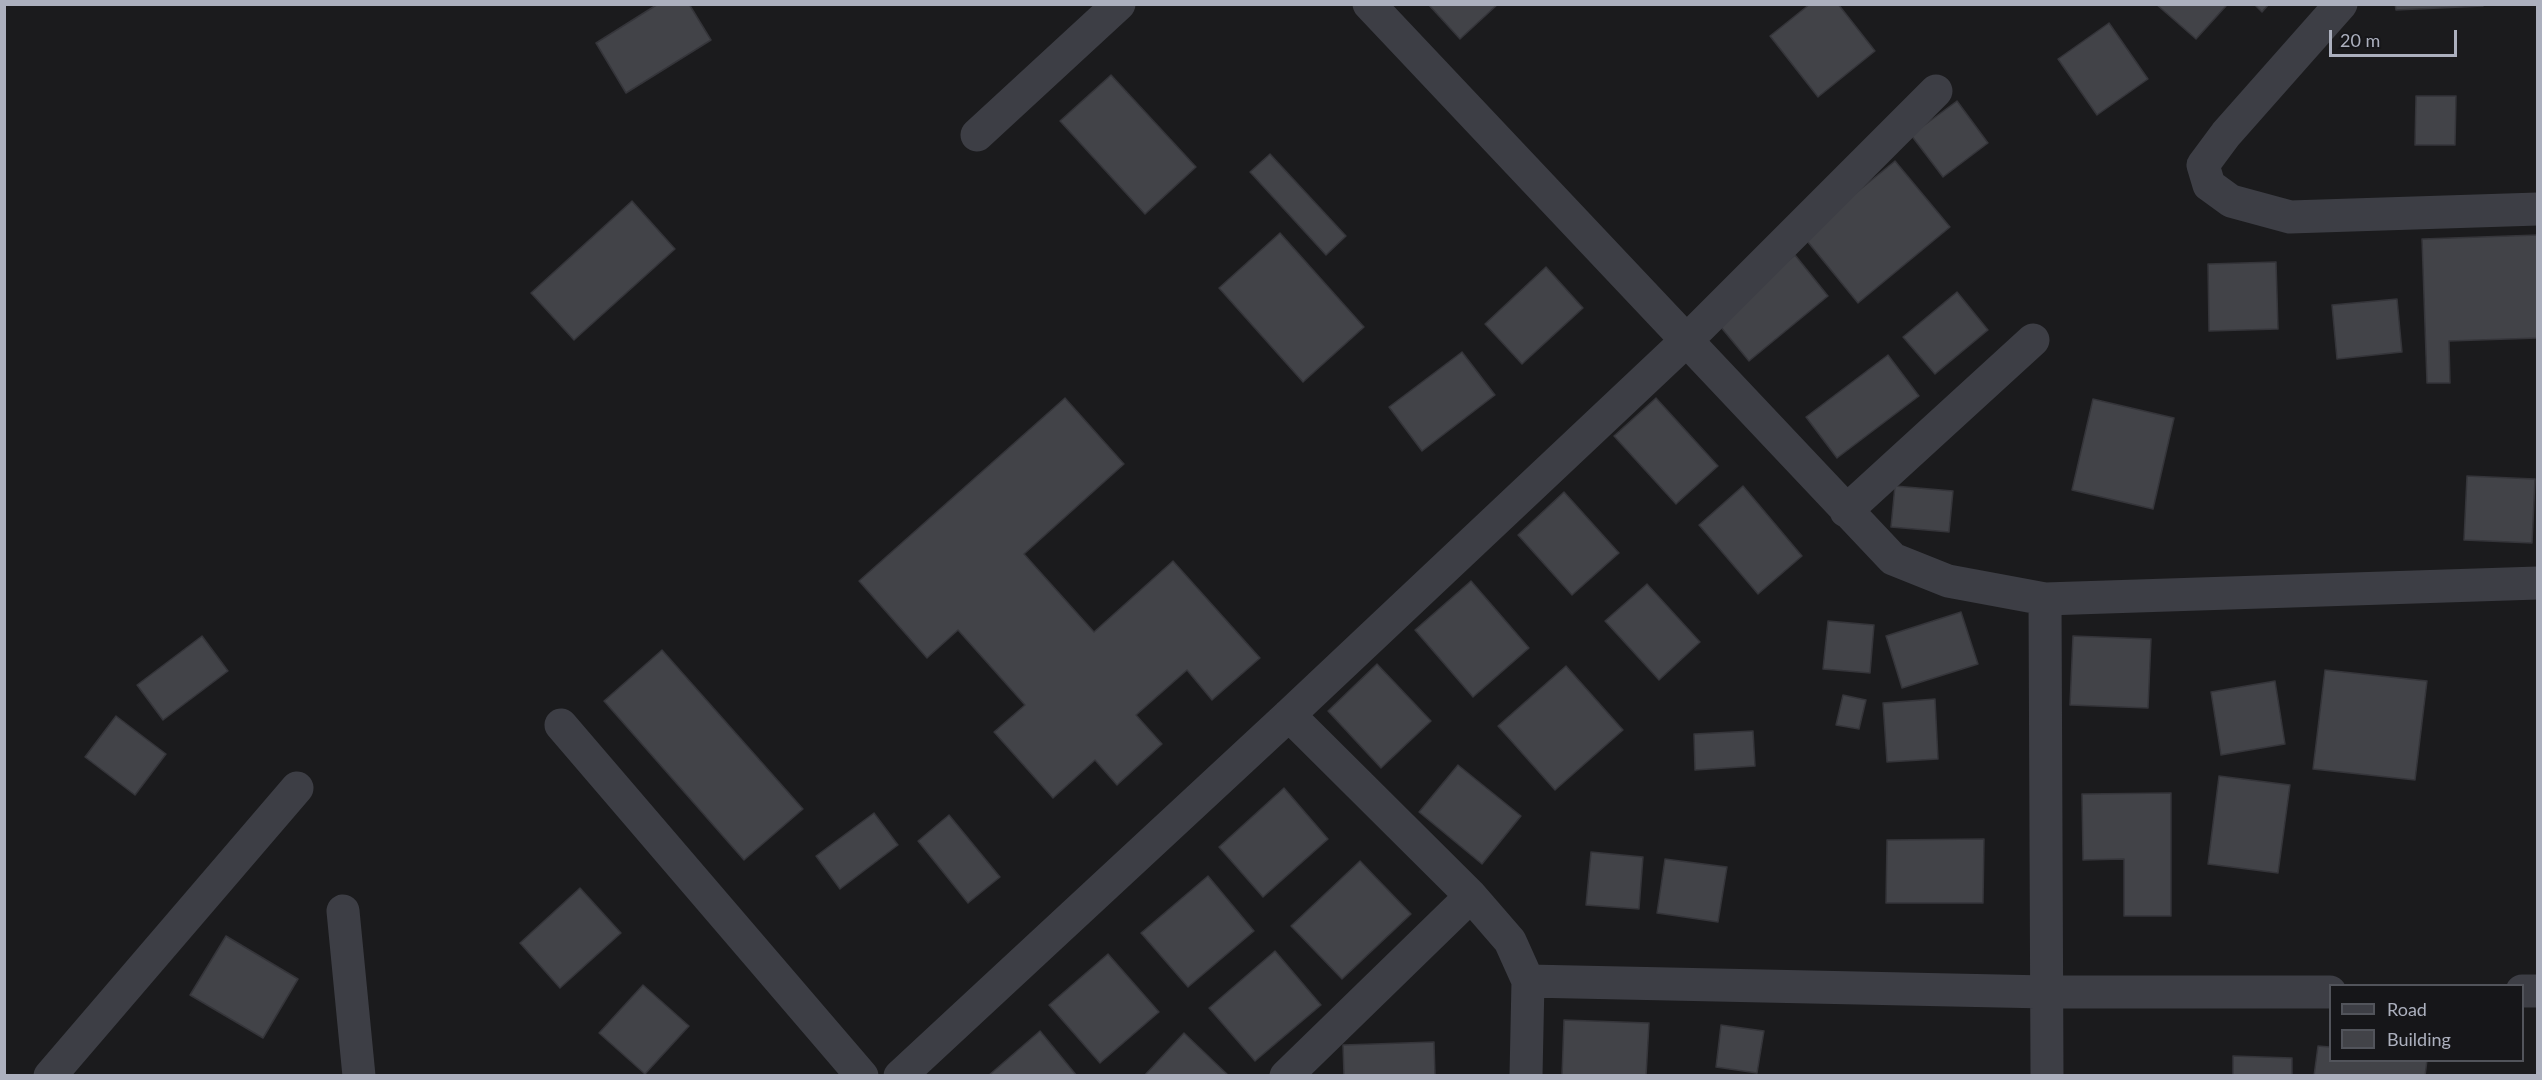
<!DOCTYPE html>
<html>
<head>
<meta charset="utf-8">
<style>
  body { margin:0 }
  #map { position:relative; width:2542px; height:1080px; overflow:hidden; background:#1b1b1d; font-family:Lato,sans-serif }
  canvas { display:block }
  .frame { position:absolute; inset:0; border:6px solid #acb0be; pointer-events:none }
  .legend { position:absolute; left:2329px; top:984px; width:195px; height:78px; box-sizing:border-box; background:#161619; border:2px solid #52545b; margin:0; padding:8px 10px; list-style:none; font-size:18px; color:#acb0be }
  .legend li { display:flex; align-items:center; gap:12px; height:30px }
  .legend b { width:30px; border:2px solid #52545b }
  .scale { position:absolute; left:2329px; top:30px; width:128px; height:27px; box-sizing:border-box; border:3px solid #acb0be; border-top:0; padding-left:8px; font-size:18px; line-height:21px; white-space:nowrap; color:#acb0be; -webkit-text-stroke:4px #161619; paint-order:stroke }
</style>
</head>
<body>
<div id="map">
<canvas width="2542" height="1080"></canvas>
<div class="frame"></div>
<ul class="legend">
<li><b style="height:8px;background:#3d3e45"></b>Road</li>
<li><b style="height:16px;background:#424348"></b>Building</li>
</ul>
<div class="scale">20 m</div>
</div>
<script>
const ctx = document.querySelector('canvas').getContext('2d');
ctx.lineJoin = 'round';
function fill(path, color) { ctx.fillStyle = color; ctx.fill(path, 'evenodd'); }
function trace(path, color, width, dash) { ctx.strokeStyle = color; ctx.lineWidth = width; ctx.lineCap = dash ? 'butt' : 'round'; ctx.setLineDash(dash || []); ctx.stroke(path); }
const building = new Path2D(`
  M 658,4 L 689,4 L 711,40 L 626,93 L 596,43 Z
  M 1428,4 L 1498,4 L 1460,39 Z
  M 1810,4 L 1838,4 L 1875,51 L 1818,97 L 1770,36 Z
  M 2156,4 L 2224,4 L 2226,6 L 2196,39 Z
  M 2254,4 L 2269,4 L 2262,12 Z
  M 2395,4 L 2483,4 L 2483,6 L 2396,10 Z
  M 2109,23 L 2148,79 L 2097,115 L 2058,59 Z
  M 1111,75 L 1196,167 L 1145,214 L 1060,121 Z
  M 2416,96 L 2456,96 L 2455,145 L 2415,145 Z
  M 1957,101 L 1988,143 L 1943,177 L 1911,135 Z
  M 1270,154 L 1346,236 L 1326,255 L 1250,172 Z
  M 1895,161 L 1950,227 L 1858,303 L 1803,236 Z
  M 632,201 L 675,249 L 574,340 L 531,293 Z
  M 1280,233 L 1364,327 L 1303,382 L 1219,288 Z
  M 2538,235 L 2538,338 L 2449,341 L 2450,383 L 2427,383 L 2422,239 Z
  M 1795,255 L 1828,296 L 1749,361 L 1715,320 Z
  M 2276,262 L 2278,329 L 2209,331 L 2208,264 Z
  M 1546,267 L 1583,308 L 1522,364 L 1485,324 Z
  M 1957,292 L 1988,330 L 1935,374 L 1903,337 Z
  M 2397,299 L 2402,352 L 2337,359 L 2332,305 Z
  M 1462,352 L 1495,395 L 1422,451 L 1389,407 Z
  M 1888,355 L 1919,396 L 1837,458 L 1806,417 Z
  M 1065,398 L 1124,464 L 1024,554 L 1094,632 L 1173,561 L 1260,658 L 1212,700 L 1187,670 L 1136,715 L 1162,744 L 1117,785 L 1095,760 L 1053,798 L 994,732 L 1025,705 L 958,630 L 927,658 L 859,581 Z
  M 1656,398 L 1718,466 L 1676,504 L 1614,436 Z
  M 2093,399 L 2174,418 L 2153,509 L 2072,490 Z
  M 2467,476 L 2535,479 L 2532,543 L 2464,540 Z
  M 1743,486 L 1802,556 L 1758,594 L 1699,525 Z
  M 1895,486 L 1953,491 L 1949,532 L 1891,527 Z
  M 1564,492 L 1619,553 L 1572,595 L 1518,535 Z
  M 1471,581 L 1529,648 L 1473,697 L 1415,630 Z
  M 1647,584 L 1700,642 L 1659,680 L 1605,621 Z
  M 1961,612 L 1978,664 L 1902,688 L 1886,636 Z
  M 1828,621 L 1874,625 L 1870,673 L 1823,669 Z
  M 202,636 L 228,671 L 163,720 L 137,685 Z
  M 2073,636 L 2151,639 L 2148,708 L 2070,705 Z
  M 662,650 L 803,809 L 744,860 L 604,701 Z
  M 1377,664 L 1431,721 L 1381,768 L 1328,711 Z
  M 1566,666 L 1623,730 L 1555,790 L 1498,726 Z
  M 2325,670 L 2427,681 L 2415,780 L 2313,769 Z
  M 2275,681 L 2285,744 L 2221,755 L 2211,692 Z
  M 1843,695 L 1866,700 L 1859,729 L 1836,725 Z
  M 1935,699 L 1938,759 L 1887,762 L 1883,703 Z
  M 116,716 L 166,754 L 135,795 L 85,757 Z
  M 1753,731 L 1755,766 L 1695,770 L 1694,734 Z
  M 1458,765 L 1521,816 L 1482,864 L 1419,812 Z
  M 2219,776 L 2290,785 L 2278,873 L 2208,864 Z
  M 1284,788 L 1328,839 L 1263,897 L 1219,847 Z
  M 2171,793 L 2171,916 L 2124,916 L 2124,859 L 2083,860 L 2082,794 Z
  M 874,813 L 898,845 L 840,889 L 816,856 Z
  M 949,815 L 1000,877 L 968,903 L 918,841 Z
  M 1984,839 L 1983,903 L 1886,903 L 1887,840 Z
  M 1591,852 L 1643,857 L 1639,909 L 1586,905 Z
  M 1665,859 L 1727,867 L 1718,922 L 1657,913 Z
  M 1360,861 L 1411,914 L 1342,979 L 1291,926 Z
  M 1208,876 L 1254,931 L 1188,987 L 1141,933 Z
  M 580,888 L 621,933 L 560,988 L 520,943 Z
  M 226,936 L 298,979 L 263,1038 L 190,995 Z
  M 1275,951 L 1321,1005 L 1255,1061 L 1209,1008 Z
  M 1108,954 L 1159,1012 L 1100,1063 L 1049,1005 Z
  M 643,985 L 689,1026 L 645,1074 L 599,1033 Z
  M 1564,1020 L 1649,1023 L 1646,1076 L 1562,1076 Z
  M 1721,1025 L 1764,1031 L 1757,1073 L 1716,1067 Z
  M 1040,1031 L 1077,1076 L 988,1076 Z
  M 1184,1033 L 1229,1076 L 1144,1076 Z
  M 1434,1042 L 1435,1076 L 1344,1076 L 1343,1045 Z
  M 2318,1046 L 2330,1047 L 2330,1060 L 2427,1060 L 2425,1076 L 2314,1076 Z
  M 2233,1056 L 2292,1058 L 2292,1076 L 2233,1076 Z`);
fill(building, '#424348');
trace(building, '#35353a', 1.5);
trace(new Path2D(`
  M 1369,4 L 1893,559 L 1948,581 L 2045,599 L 2538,583
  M 2341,4 L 2226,134 L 2203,165 L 2209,185 L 2231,201 L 2290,217 L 2538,209
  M 977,135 L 1119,4
  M 1846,511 L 2033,340
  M 2045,599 L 2047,1076
  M 1289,715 L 1471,896 L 1510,941 L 1528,981
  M 561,725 L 862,1076
  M 343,911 L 359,1076
  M 2522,991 L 2538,991
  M 50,1076 L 297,788
  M 900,1076 L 1289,715 L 1688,339 L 1936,91
  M 1286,1076 L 1471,896
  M 1526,1076 L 1528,981 L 2047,992 L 2330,992`), '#3d3e45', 33);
</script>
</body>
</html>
